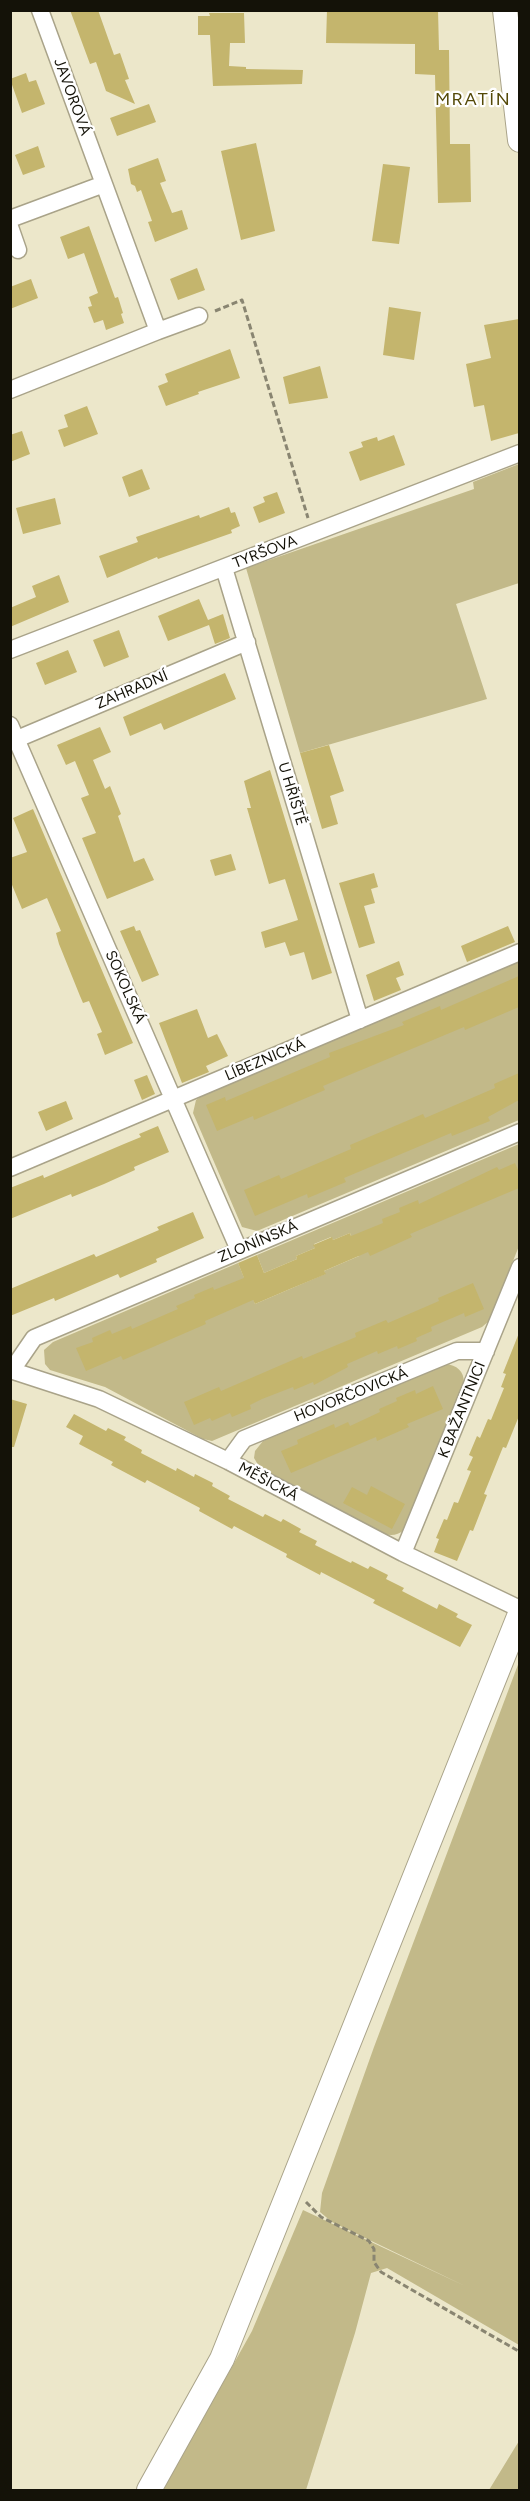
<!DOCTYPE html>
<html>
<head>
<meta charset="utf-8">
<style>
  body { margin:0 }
  #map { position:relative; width:530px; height:2501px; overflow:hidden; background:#ece7ca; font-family:Figtree,sans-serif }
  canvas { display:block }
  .frame { position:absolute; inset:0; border:12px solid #141208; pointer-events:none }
</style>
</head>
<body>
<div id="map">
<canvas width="530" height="2501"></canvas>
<div class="frame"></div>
</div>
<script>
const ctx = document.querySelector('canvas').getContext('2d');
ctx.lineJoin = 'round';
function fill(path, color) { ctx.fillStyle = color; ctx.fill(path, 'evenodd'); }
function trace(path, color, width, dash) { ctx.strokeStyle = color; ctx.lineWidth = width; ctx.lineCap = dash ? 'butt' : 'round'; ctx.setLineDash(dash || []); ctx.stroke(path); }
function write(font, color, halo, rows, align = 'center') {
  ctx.font = font + ' Figtree,sans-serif'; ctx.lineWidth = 4.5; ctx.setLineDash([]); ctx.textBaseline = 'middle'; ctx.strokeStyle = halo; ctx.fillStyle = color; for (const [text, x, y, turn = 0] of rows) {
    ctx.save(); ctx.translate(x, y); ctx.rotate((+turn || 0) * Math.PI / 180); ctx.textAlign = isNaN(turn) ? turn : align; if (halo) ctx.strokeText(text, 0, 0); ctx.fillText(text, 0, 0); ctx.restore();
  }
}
fill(new Path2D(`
  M 519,464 L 519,583 L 456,604 L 487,699 L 300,753 L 246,568 L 474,489 L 473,482 Z
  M 519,960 L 519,1120 L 257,1231 L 242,1227 L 193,1113 L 196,1100 L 203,1095 Z
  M 519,1144 L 519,1246 L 489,1321 L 482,1327 L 212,1441 L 203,1439 L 105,1387 L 50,1370 L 45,1364 L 44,1350 L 53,1342 L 238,1263 L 255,1304 L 325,1274 L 324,1271 L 359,1256 L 350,1233 L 333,1240 L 331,1237 L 314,1244 L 315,1248 L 296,1256 L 297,1259 L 264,1273 L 257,1255 Z
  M 445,1364 C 457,1365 464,1371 464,1383 L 404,1530 C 398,1535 392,1536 384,1534 L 260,1468 L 254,1458 L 255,1451 L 263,1441 Z
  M 519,1662 L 519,2345 L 387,2268 L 371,2273 L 355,2333 L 306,2490 L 163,2490 L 252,2331 L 303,2210 L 465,2286 L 332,2222 L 320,2212 L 322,2193 L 374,2047 Z
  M 519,2441 L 519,2490 L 489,2490 Z`), '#c2b989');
fill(new Path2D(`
  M 70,10 L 98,10 L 114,55 L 120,53 L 129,79 L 125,80 L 135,104 L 106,91 L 96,62 L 90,64 Z
  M 327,10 L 438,10 L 439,50 L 449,50 L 450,144 L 470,144 L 471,202 L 438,203 L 435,75 L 415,74 L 415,44 L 326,43 Z
  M 209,13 L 244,13 L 245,43 L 230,43 L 229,66 L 246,67 L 246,69 L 303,70 L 302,84 L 213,86 L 210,35 L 198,35 L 198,16 L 210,16 Z
  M 26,73 L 29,82 L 36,80 L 45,104 L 22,113 L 10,79 Z
  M 149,104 L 156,122 L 117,136 L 110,118 Z
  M 256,143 L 275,231 L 241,240 L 221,151 Z
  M 38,146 L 45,167 L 23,175 L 15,155 Z
  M 158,158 L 166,181 L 160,183 L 172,213 L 182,210 L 188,229 L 155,242 L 148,222 L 152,221 L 141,190 L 137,192 L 135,186 L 131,184 L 128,169 Z
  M 383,164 L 410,167 L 399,244 L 372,241 Z
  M 89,226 L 115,298 L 118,297 L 123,313 L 121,314 L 124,323 L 106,330 L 103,320 L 94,323 L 88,307 L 92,306 L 89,297 L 98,293 L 84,253 L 68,259 L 60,237 Z
  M 197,268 L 205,290 L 178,300 L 170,279 Z
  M 31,279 L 38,298 L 10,309 L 10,287 Z
  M 389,307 L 421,312 L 414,360 L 383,355 Z
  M 519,319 L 519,433 L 491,441 L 484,405 L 474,407 L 466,364 L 491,358 L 484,325 Z
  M 230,349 L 240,378 L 198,392 L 199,394 L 166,406 L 158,386 L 168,382 L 165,374 Z
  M 320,366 L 328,398 L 289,404 L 283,377 Z
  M 87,406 L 98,434 L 64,447 L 58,430 L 68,427 L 64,415 Z
  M 22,431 L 30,454 L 10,462 L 10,435 Z
  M 394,435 L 405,465 L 360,481 L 349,452 L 363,447 L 361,442 L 377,437 L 378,441 Z
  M 142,469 L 150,489 L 129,497 L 122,477 Z
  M 277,492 L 285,513 L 259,523 L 253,507 L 265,502 L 263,497 Z
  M 55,498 L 61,524 L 23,534 L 16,508 Z
  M 229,507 L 231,513 L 235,512 L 240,526 L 231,530 L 232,533 L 158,559 L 157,557 L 107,578 L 99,556 L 138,542 L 136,537 L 199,515 L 200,518 Z
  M 59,575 L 69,602 L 10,627 L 10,608 L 36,597 L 32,586 Z
  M 199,599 L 208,620 L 223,614 L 230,638 L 215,644 L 209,625 L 168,641 L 158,616 Z
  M 119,630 L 129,657 L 104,667 L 93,640 Z
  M 68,650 L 77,672 L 45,685 L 36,663 Z
  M 225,673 L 236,699 L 164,730 L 161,723 L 130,736 L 123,717 Z
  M 100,727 L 111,752 L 93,760 L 105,789 L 110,786 L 121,814 L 118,816 L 134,862 L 144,858 L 154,880 L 107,899 L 82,838 L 96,833 L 81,798 L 89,795 L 75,761 L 66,765 L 57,745 Z
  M 329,745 L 344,791 L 330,796 L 338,824 L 322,829 L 300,753 Z
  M 270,770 L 332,973 L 312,980 L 304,952 L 290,956 L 285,942 L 265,948 L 261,932 L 298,920 L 285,879 L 269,884 L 247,808 L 251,808 L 244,781 Z
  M 33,809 L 133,1043 L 105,1055 L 97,1034 L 102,1032 L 89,1001 L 83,1003 L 80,996 L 59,944 L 56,933 L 61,931 L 47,898 L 22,909 L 10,880 L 10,858 L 27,852 L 13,818 Z
  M 231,854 L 236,870 L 215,876 L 210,860 Z
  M 374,873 L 378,887 L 371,889 L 375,903 L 364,906 L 375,943 L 359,948 L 339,883 Z
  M 134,926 L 136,931 L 140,930 L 159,975 L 142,982 L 120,931 Z
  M 508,926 L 515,942 L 467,962 L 461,946 Z
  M 399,961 L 404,975 L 396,978 L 401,990 L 374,1001 L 366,975 Z
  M 519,976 L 519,1007 L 465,1030 L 464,1027 L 390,1058 L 323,1086 L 325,1090 L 254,1120 L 253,1116 L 217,1131 L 206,1105 L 225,1097 L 226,1101 L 330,1057 L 329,1053 L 404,1025 L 402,1022 L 440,1006 L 441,1010 Z
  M 197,1009 L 208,1038 L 217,1034 L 228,1056 L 206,1066 L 209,1072 L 182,1083 L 159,1023 Z
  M 519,1073 L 519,1100 L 488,1117 L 490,1121 L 452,1136 L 451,1133 L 344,1178 L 346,1182 L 308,1198 L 307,1194 L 255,1216 L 244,1190 L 279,1175 L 281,1179 L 351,1149 L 350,1145 L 423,1114 L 425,1118 L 495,1088 L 494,1084 Z
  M 147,1075 L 155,1094 L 142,1100 L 134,1080 Z
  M 66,1101 L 73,1119 L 46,1131 L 38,1112 Z
  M 158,1126 L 169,1152 L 134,1167 L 135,1170 L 104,1184 L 72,1197 L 71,1194 L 10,1219 L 10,1188 L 43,1175 L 44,1178 L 124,1144 L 141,1137 L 139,1134 Z
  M 515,1163 L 519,1172 L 519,1188 L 410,1234 L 412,1237 L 370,1256 L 368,1252 L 324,1271 L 326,1274 L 290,1289 L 255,1304 L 253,1300 L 205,1321 L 206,1324 L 123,1360 L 121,1356 L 86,1371 L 76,1348 L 93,1342 L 92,1338 L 110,1330 L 112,1334 L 131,1326 L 132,1329 L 178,1309 L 176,1306 L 195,1298 L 194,1295 L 213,1287 L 214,1290 L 244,1278 L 238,1263 L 257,1255 L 264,1273 L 297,1259 L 296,1256 L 315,1248 L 313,1245 L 332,1237 L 333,1240 L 350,1233 L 351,1236 L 383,1223 L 382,1219 L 400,1212 L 399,1208 L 418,1200 L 419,1204 L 497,1167 L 499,1170 Z
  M 193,1212 L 204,1238 L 156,1259 L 157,1262 L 120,1278 L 118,1274 L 55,1301 L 54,1298 L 10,1316 L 10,1289 L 94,1254 L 96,1257 L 159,1230 L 157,1227 Z
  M 473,1283 L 484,1309 L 465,1317 L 464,1313 L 431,1327 L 432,1331 L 416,1338 L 417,1341 L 398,1349 L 397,1346 L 378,1354 L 377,1351 L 347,1364 L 348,1367 L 314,1385 L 313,1382 L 294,1390 L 293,1387 L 262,1399 L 250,1405 L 251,1409 L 232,1417 L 230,1413 L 212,1421 L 210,1418 L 194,1425 L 184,1402 L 219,1387 L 221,1391 L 302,1356 L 303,1359 L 356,1337 L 355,1333 L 386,1320 L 388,1323 L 439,1301 L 438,1298 Z
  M 519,1333 L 519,1416 L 506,1448 L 503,1447 L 484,1494 L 487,1495 L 473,1531 L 470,1530 L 457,1561 L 434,1552 L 439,1539 L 436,1538 L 444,1519 L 447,1520 L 454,1502 L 458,1503 L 471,1471 L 467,1470 L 473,1457 L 469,1455 L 477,1436 L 480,1438 L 488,1419 L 491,1420 L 504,1388 L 501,1387 L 506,1374 L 503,1373 Z
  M 433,1386 L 443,1409 L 407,1424 L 409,1427 L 377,1441 L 376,1437 L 291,1473 L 281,1451 L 298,1444 L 297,1440 L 334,1424 L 335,1428 L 348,1422 L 350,1426 L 380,1412 L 379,1409 L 397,1401 L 396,1398 L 415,1390 L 416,1394 Z
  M 10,1399 L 27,1404 L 14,1447 L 10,1447 Z
  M 74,1414 L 106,1431 L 108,1428 L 126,1437 L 124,1440 L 142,1450 L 141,1453 L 176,1471 L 177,1468 L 194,1477 L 195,1474 L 213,1483 L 212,1486 L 230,1496 L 228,1499 L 263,1517 L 265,1514 L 281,1522 L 283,1519 L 301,1529 L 299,1532 L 317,1541 L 315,1545 L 351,1563 L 352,1561 L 368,1569 L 370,1566 L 388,1575 L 386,1579 L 404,1588 L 402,1591 L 437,1609 L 439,1604 L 458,1614 L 456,1617 L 472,1625 L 460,1647 L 373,1603 L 375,1600 L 321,1572 L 320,1575 L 286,1557 L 287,1554 L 234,1526 L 232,1529 L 199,1511 L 200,1508 L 147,1480 L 145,1483 L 111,1465 L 113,1462 L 79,1444 L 83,1436 L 66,1427 Z
  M 371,1486 L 405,1504 L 392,1529 L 343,1503 L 352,1487 L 367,1495 Z`), '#c4b56d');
const street = new Path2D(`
  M 10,219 L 104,184
  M 10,227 L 18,250
  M 158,331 L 199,316
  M 10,390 L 158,331 L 40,10
  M 224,568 L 360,1020
  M 10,650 L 520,453
  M 10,725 L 239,1250
  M 17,739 L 247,642
  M 10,1168 L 520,952
  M 10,1370 L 99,1399 L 228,1461 L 403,1553 L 520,1609
  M 12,1370 L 34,1338 L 520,1132
  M 228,1461 L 244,1439 L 457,1351 L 486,1351
  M 403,1553 L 520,1267`);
const secondary = new Path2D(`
  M 505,10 L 520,140
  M 149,2490 L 222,2359 L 520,1614`);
trace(street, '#a9a389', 19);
trace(secondary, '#a9a389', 26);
trace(new Path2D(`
  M 215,311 L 242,300 L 308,518
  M 306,2202 L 321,2217 L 369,2241 L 374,2249 L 374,2262 L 381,2272 L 520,2352`), '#898571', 3, [6, 3]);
trace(street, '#fff', 16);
trace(secondary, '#fff', 24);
write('15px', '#141208', '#fff', [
  ["JAVOROVÁ",72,97,70],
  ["TYRŠOVA",265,552,-21],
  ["ZAHRADNÍ",132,690,-23],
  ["U HŘIŠTĚ",292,794,73],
  ["SOKOLSKÁ",125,987,66],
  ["LÍBEZNICKÁ",265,1060,-23],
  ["ZLONÍNSKÁ",258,1242,-23],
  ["HOVORČOVICKÁ",351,1395,-22],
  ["K BAŽANTNICI",462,1410,-68],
  ["MĚŠICKÁ",268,1482,28]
]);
ctx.letterSpacing = '1.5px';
write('18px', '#544907', '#fff', [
  ["MRATÍN",473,100]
]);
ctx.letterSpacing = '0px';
</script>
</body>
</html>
